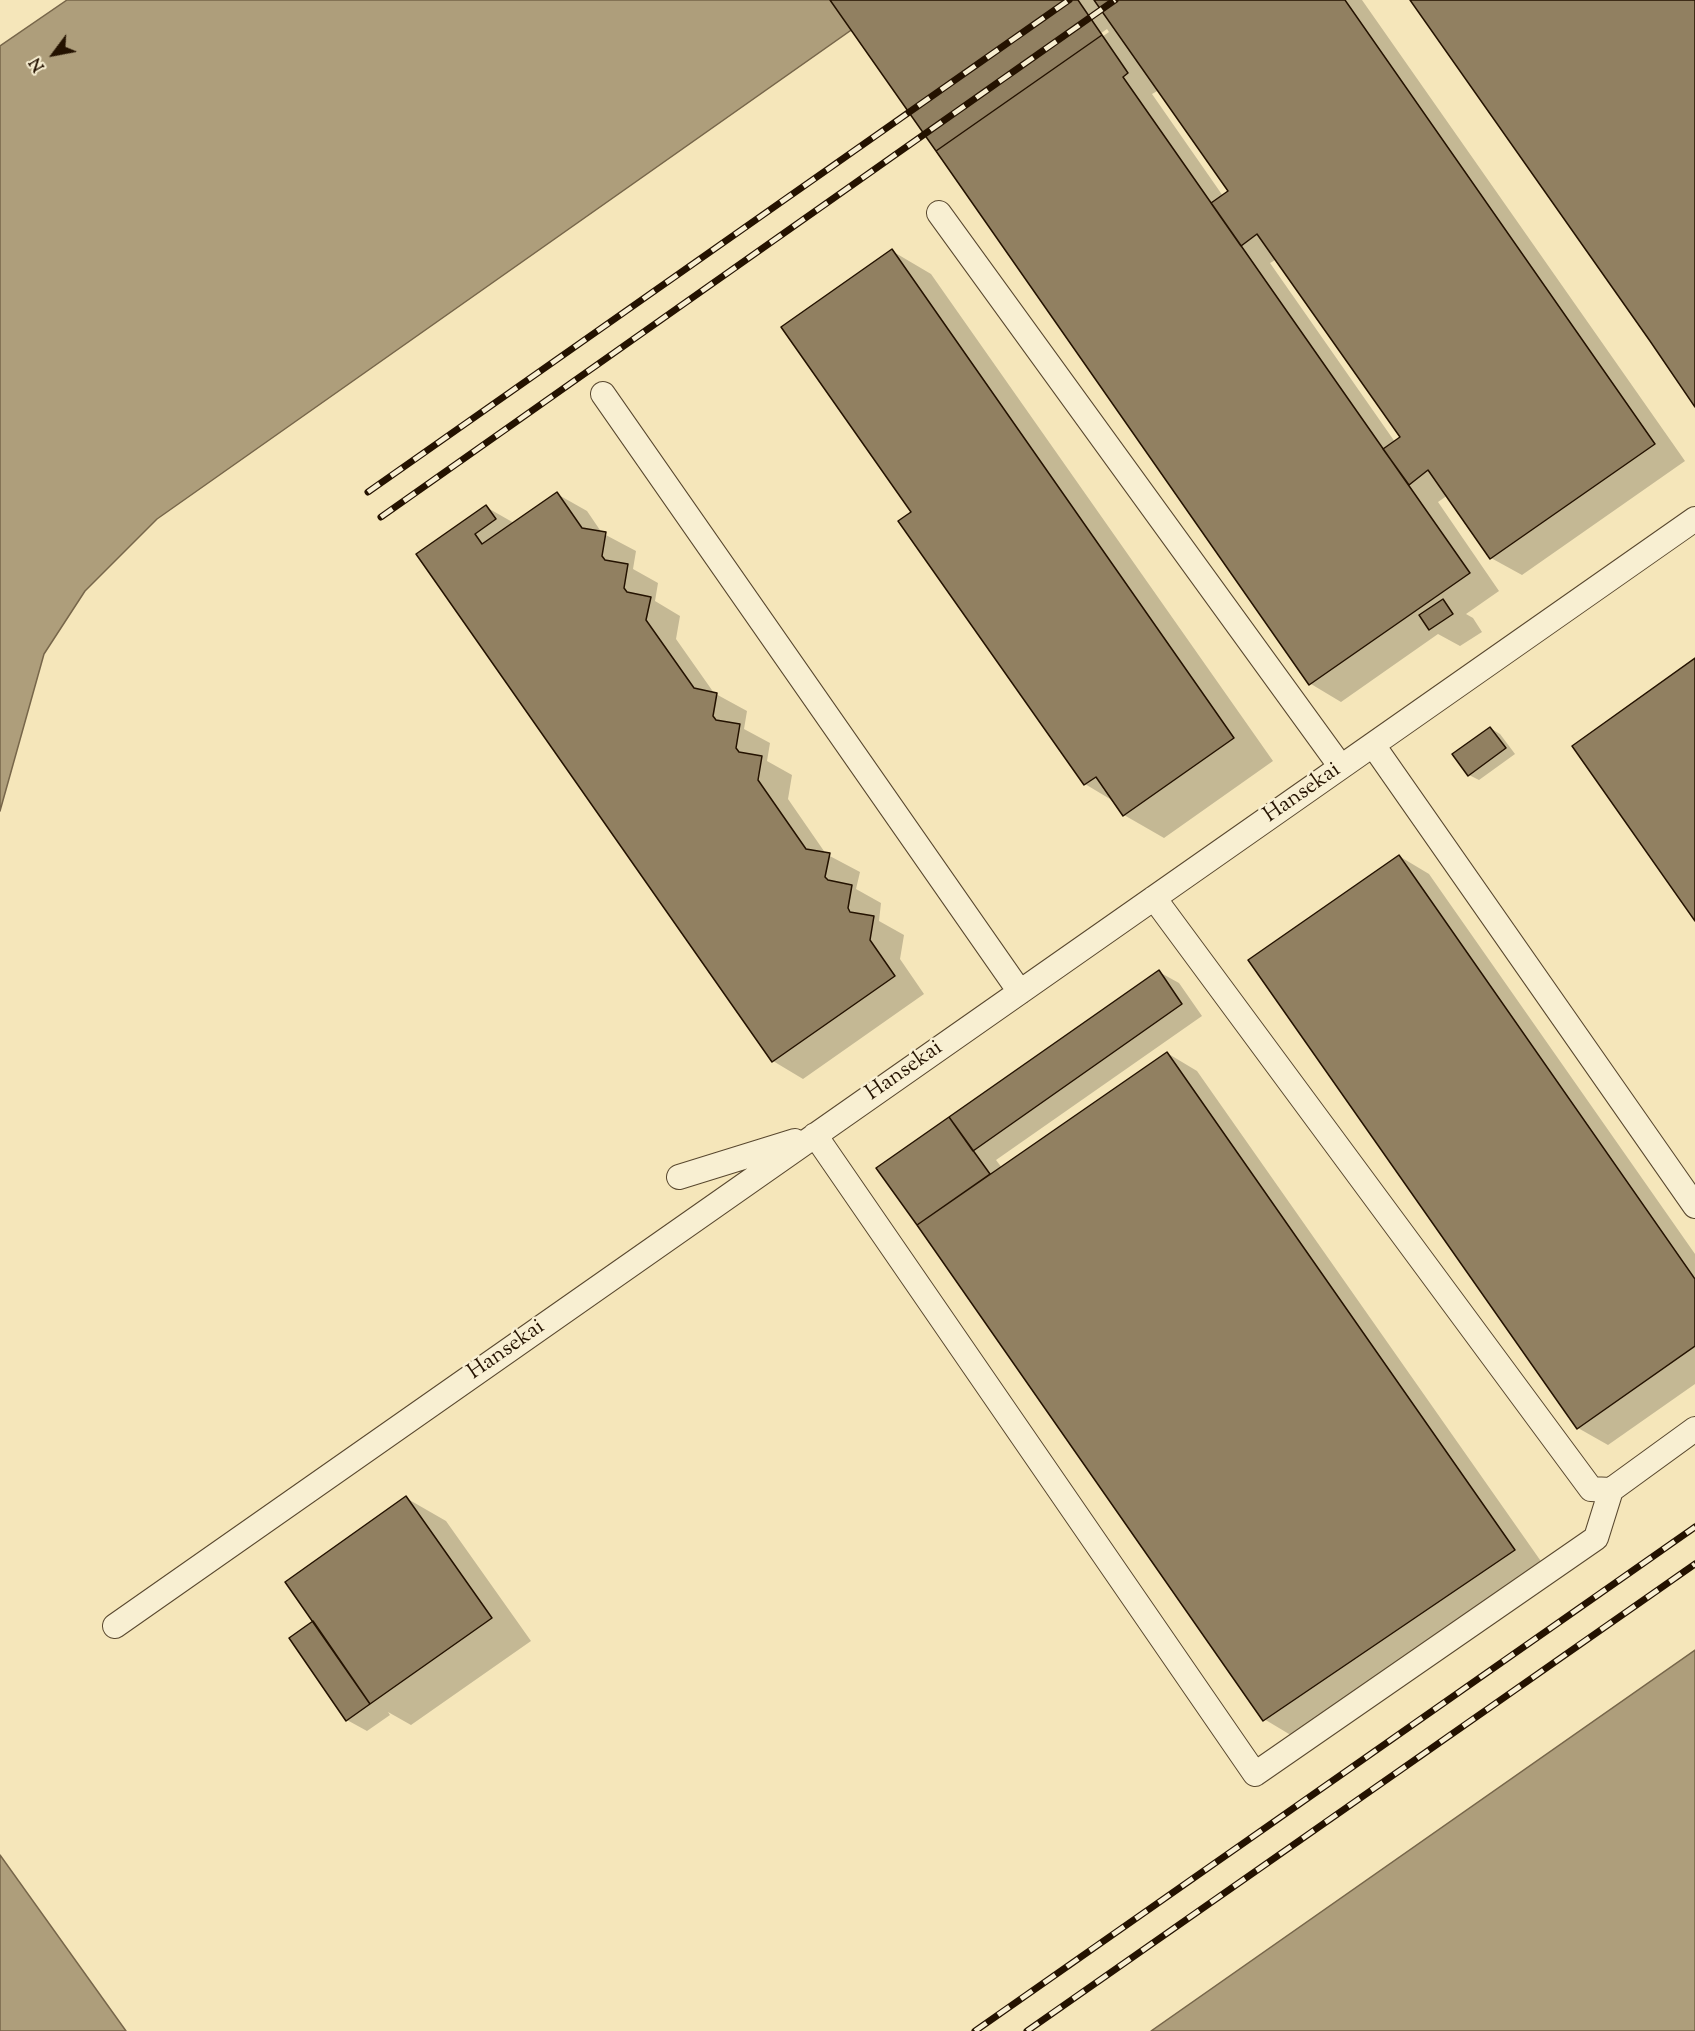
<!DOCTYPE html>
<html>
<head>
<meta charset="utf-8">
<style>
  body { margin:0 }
  #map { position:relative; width:1695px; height:2031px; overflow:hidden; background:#f5e6ba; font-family:"Sorts Mill Goudy",serif }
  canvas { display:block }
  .north { position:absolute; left:24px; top:24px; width:60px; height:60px; -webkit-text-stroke:4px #f8efd2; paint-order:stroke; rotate:238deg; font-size:16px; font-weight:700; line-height:24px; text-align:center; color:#241200 }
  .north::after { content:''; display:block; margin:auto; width:21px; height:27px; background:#241200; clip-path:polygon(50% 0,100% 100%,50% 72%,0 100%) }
</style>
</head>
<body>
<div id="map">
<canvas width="1695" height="2031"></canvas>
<div class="north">N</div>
</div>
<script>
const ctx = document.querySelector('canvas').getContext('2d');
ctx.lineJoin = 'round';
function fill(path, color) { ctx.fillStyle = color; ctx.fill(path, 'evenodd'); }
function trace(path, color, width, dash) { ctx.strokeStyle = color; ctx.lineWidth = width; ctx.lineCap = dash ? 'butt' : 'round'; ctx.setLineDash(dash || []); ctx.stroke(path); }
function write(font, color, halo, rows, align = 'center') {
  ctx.font = font + ' "Sorts Mill Goudy",serif'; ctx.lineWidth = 5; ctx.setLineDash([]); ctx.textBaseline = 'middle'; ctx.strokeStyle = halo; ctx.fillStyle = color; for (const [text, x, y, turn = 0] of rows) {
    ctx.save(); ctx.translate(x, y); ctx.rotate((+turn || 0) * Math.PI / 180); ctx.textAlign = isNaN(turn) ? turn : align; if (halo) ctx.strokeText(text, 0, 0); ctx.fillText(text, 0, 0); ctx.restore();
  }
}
const water = new Path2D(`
  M 67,0 L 894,0 L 157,519 L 85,591 L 44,654 L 0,811 L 0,46 Z
  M 1695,1650 L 1695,2031 L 1151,2031 Z
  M 0,1855 L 126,2031 L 0,2031 Z`);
fill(water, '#ae9e7b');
trace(water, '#77664a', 1.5);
fill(new Path2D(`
  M 831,0 L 1362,0 L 1685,461 L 1522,575 L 1491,558 L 1448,495 L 1438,502 L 1499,591 L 1466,614 L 1473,618 L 1482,632 L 1460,646 L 1438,634 L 1341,702 L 1311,684 ZM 1107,29 L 1109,32 L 950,143 L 950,139 ZM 1159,90 L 1230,191 L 1223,196 L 1152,94 ZM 1277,259 L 1402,437 L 1395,442 L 1270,263 Z
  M 892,251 L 931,274 L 1273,761 L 1164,838 L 1124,815 L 1115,802 L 1085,784 L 913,512 Z
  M 557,494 L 587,511 L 602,533 L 636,551 L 633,569 L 658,583 L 655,601 L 680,616 L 676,639 L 714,693 L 747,711 L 744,729 L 770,743 L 767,761 L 792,775 L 788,799 L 826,854 L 860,872 L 856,889 L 881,903 L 879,921 L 904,935 L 900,959 L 924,994 L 803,1079 L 773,1061 L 418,554 L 486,507 L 514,523 Z
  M 1490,728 L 1500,734 L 1515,754 L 1479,780 L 1469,775 Z
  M 1399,856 L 1429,874 L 1695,1254 L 1695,1384 L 1608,1445 L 1578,1428 Z
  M 1159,972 L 1179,983 L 1202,1016 L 996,1160 L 1002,1168 L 1167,1053 L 1197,1071 L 1545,1567 L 1294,1737 L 1264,1719 L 878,1168 Z
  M 406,1498 L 446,1521 L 531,1641 L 411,1725 L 388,1712 L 390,1715 L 367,1731 L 347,1720 L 315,1622 Z`), '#0003');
const building = new Path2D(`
  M 830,0 L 1078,0 L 1102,35 L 936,151 Z
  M 1094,0 L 1345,0 L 1655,444 L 1490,559 L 1428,470 L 1409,485 L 1383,449 L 1400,437 L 1257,234 L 1241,246 L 1211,203 L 1228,191 Z
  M 1410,0 L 1695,0 L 1695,407 L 1650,341 Z
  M 1102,35 L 1128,73 L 1123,77 L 1470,573 L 1309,685 L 936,151 Z
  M 892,249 L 1234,738 L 1123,816 L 1096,777 L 1084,785 L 898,521 L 911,512 L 781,327 Z
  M 557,492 L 582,528 L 606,532 L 602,556 L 605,560 L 628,564 L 624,588 L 627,592 L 651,597 L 646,620 L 694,688 L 717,693 L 713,716 L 716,720 L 740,724 L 736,748 L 739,752 L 762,756 L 758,780 L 806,849 L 830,853 L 825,877 L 828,880 L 852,885 L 848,908 L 850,912 L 874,916 L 870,940 L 895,976 L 772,1062 L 416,554 L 486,505 L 496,519 L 475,534 L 482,544 Z
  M 1443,599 L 1453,614 L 1429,630 L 1419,615 Z
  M 1695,658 L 1695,921 L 1572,746 Z
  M 1490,727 L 1506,748 L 1468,776 L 1452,754 Z
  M 1399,855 L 1695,1279 L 1695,1346 L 1577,1429 L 1248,960 Z
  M 1159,970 L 1182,1004 L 973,1151 L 949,1117 Z
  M 1167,1052 L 1515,1550 L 1263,1721 L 917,1225 Z
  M 949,1117 L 990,1174 L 917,1225 L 876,1168 Z
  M 406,1496 L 492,1618 L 370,1704 L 285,1582 Z
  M 313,1621 L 370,1704 L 346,1721 L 289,1638 Z`);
fill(building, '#918061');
trace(building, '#241200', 1.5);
const lane = new Path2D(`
  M 939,213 L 1341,767
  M 603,394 L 1020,992
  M 1373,745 L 1695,1206
  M 1154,898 L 1591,1489 L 1611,1490
  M 815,1135 L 1255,1774 L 1596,1538 L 1611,1490 L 1695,1429
  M 679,1177 L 795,1141
  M 115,1626 L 1695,519`);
trace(lane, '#58472e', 26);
trace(lane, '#f8efd2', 24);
const rail = new Path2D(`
  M 368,492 L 1069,0
  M 381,517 L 1115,0
  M 975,2031 L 1695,1527
  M 1027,2031 L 1695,1564`);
trace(rail, '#241200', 7);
trace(rail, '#f8efd2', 4.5, [14]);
write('22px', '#241200', '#f8efd2', [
  ["Hansekai",1303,794,-35],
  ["Hansekai",905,1072,-35],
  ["Hansekai",507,1351,-35]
]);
</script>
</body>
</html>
